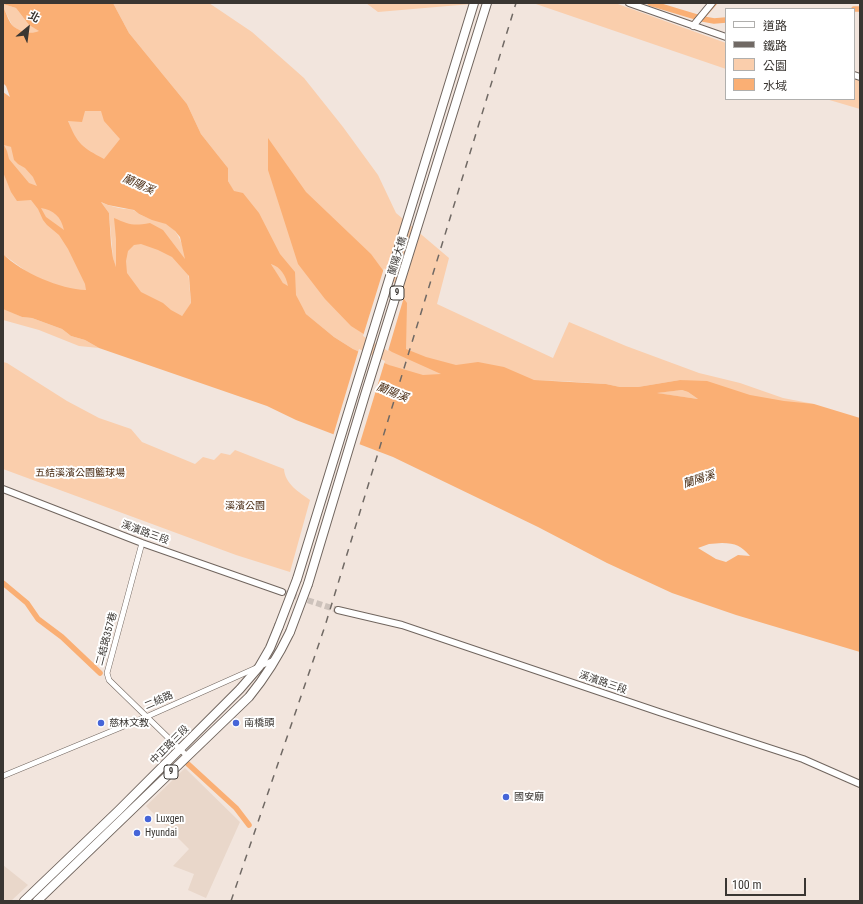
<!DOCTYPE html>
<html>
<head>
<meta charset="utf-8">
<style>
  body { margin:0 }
  #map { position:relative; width:863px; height:904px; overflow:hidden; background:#f2e5dd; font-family:"Roboto Condensed","Noto Sans TC",sans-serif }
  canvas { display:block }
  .frame { position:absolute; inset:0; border:4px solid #3a3632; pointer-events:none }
  .legend { position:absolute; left:725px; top:8px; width:130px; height:92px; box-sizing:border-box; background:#fff; border:1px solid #b0afad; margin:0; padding:5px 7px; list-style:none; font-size:12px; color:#3a3632 }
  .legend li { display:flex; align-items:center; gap:8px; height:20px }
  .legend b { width:20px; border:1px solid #b0afad }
  .north { position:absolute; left:8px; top:8px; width:40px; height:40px; -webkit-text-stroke:3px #fff; paint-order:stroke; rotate:29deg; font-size:11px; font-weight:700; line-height:16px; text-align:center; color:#3a3632 }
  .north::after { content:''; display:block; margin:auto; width:14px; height:18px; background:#3a3632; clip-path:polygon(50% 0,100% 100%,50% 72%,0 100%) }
  .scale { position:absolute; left:725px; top:878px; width:81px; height:18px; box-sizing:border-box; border:2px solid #3a3632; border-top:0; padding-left:5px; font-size:12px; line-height:14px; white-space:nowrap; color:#3a3632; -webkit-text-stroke:3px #fff; paint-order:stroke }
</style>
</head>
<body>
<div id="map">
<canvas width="863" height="904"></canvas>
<div class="frame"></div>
<ul class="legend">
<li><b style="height:5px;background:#fff"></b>道路</li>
<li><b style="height:5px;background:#706964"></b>鐵路</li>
<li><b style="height:11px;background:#faceac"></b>公園</li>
<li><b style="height:11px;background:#faaf74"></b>水域</li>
</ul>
<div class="north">北</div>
<div class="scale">100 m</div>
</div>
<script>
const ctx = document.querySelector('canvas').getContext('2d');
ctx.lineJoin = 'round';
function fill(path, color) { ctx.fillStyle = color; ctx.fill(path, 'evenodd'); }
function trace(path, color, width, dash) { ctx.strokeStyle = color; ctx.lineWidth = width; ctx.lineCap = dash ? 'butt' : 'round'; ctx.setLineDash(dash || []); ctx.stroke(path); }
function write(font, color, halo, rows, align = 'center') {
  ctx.font = font + ' "Roboto Condensed","Noto Sans TC",sans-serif'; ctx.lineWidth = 4; ctx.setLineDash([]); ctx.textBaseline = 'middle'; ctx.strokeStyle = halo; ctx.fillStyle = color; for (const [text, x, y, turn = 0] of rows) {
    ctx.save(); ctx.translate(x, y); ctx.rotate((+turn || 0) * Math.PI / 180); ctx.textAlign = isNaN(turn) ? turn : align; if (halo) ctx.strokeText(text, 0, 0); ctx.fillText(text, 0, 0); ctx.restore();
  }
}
fill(new Path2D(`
  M 185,768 L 240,822 L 206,898 L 188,890 L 194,874 L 173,866 L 189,849 L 146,806 Z
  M 3,865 L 28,885 L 11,901 L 3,901 Z`), '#e9d7ca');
fill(new Path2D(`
  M 113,3 L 209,3 L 252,32 L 304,78 L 343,127 L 378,175 L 396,213 L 449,258 L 437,304 L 553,358 L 569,322 L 626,346 L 699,373 L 740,383 L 783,398 L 814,404 L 785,407 L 698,383 L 680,380 L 638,387 L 620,387 L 606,384 L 561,381 L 417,378 L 353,349 L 334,337 L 307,315 L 277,275 L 228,181 L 228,168 L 201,134 L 187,104 L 129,33 Z
  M 366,3 L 483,3 L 378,12 Z
  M 533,3 L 615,3 L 726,43 L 726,69 Z
  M 3,4 L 16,8 L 29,25 L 40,31 L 61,69 L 12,25 L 3,7 Z
  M 854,79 L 860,81 L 860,109 L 826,99 L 854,99 Z
  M 67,80 L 78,83 L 164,177 L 69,150 Z
  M 3,144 L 11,147 L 24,159 L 112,287 L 60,296 L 4,255 Z
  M 101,202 C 108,206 116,207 124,209 C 127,209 131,209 133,210 C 136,211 138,214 141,215 C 149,219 159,220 167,224 C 188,236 189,281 191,304 L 182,316 L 171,319 L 140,295 L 116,269 L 113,258 L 109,213 Z
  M 3,308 L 22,317 L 32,318 L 62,329 L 71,336 L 85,340 L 99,348 L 79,346 L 39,330 L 3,320 Z
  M 3,362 L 7,363 L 67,401 L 99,418 L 131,429 L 142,442 L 195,464 L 203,457 L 214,460 L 221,453 L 230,455 L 235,450 L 284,469 C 285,484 299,492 310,500 L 290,572 L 236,555 L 3,469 Z
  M 682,390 L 688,392 L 698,399 L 655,393 Z`), '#faceac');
fill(new Path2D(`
  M 3,3 L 113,3 L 129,33 L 187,104 L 201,134 L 228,168 L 228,181 L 234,191 L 243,193 L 259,213 L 280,254 L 295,272 L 296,295 L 306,314 L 334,337 L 353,349 L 389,365 L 423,375 L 441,374 L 392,352 L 351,326 L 325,299 L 298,264 L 268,170 L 268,138 L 306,192 L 371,254 L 407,303 L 406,349 L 426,357 L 456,365 L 478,362 L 504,367 L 534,380 L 606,384 L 620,387 L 638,387 L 680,380 L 707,381 L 750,395 L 784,401 L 814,404 L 860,418 L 860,652 L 736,615 L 672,593 L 607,563 L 538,527 L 393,457 L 296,420 L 267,406 L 99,348 L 85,340 L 71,336 L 62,329 L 32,318 L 22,317 L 3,309 L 3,254 C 22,273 60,289 86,290 L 85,284 L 68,249 L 59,235 L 47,225 L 43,220 L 38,209 L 31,200 L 17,201 L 11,192 L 3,172 L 3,92 L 10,97 L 6,86 L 3,83 L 3,7 C 6,12 8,20 12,25 C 19,32 31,35 39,31 L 29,25 L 16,8 L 3,4 ZM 85,111 L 101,111 L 104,121 L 120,139 L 104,159 C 82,147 78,145 68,121 L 82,122 ZM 4,145 L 11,147 L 14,160 L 18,164 L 25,168 L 33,177 L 37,186 L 29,183 L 9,159 L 7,151 ZM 101,202 L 108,205 L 134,210 L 139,214 L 152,220 L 166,224 L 175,231 L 180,237 L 185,259 L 163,230 L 150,223 C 133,226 130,225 114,218 L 116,239 L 116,267 L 113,258 L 111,244 L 109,213 ZM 41,208 C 54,210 61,217 64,230 L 46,217 ZM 141,244 L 158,250 L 172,257 L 189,276 L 191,303 L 182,316 L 171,310 L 163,303 L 141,292 L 127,273 L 126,261 L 128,251 L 134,245 ZM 271,264 C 281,267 286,276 288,286 L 283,283 ZM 682,390 L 688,392 L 698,399 L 657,393 ZM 722,543 C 736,543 741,546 750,556 L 738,555 L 726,562 L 716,559 L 698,548 L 709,544 Z`), '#faaf74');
fill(new Path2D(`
  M 384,268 L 404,297 L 388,351 L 363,336 Z
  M 359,349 L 385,361 L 359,446 L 333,436 Z`), '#f2e5dd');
trace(new Path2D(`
  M 703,19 L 717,3`), '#faaf74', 1.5);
trace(new Path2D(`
  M 650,3 L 703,19 L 714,21 L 726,20
  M 854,9 L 860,9
  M 3,583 L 27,603 L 38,619 L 62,637 L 100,673
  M 188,764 L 236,808 L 249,825`), '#faaf74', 5.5);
trace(new Path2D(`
  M 282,592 L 338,610`), '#cdc2bb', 6, [6, 3]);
const minor = new Path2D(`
  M 142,543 L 107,673 L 109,680 L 187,756
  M 3,776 L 146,717 L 274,660`);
const tertiary = new Path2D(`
  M 629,3 L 726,37
  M 693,26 L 712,3
  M 854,75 L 860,77
  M 3,489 L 142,543 L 282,592
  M 338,610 L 402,625 L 659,712 L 803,759 L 860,784`);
const primary = new Path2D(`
  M 297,579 L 474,3
  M 308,584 L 365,395 L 487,3
  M 24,901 L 118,811 L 240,689 L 259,667 L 270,648 L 279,626
  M 37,901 L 249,697 C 267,675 278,657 290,632`);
trace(minor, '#70655e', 6);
trace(tertiary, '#70655e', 8);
trace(primary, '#70655e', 10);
trace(minor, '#fff', 5);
trace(tertiary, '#fff', 6);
trace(primary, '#fff', 8);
trace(new Path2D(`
  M 231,901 L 325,626 L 516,3`), '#706964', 1.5, [7, 7]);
const primaryBridge = new Path2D(`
  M 279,626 L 297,579
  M 290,632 L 308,584`);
trace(primaryBridge, '#70655e', 10, []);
trace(primaryBridge, '#fff', 8);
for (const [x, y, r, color] of [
  [101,723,4,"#4665d8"],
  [236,723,4,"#4665d8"],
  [506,797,4,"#4665d8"],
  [148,819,4,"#4665d8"],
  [137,833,4,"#4665d8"]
]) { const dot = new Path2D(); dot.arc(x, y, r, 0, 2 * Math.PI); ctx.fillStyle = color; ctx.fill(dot); trace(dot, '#fff', 1.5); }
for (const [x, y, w] of [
  [397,293,14],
  [171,772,14]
]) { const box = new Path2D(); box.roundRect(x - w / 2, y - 7, w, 14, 3); ctx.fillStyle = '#fff'; ctx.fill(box); trace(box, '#3a3632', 1); }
write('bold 9px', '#3a3632', null, [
  ["9",397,293],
  ["9",171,772]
]);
write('10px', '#3a3632', '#fff', [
  ["蘭陽大橋",398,256,-73],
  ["溪濱路三段",145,533,20],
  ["二結路357巷",107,639,-75],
  ["溪濱路三段",603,683,19],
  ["二結路",159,701,-24],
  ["中正路三段",170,745,-45]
]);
write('10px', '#492b12', '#fff', [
  ["五結溪濱公園籃球場",80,473],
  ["溪濱公園",245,506]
]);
write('10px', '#3a3632', '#fff', [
  ["慈林文教",109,723],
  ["南橋頭",244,723],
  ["國安廟",514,797],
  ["Luxgen",156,819],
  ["Hyundai",145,833]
], 'left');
write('italic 11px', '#45270e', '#fff', [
  ["蘭陽溪",138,185,24],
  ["蘭陽溪",392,393,22],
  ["蘭陽溪",699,480,-18]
]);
</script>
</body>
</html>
